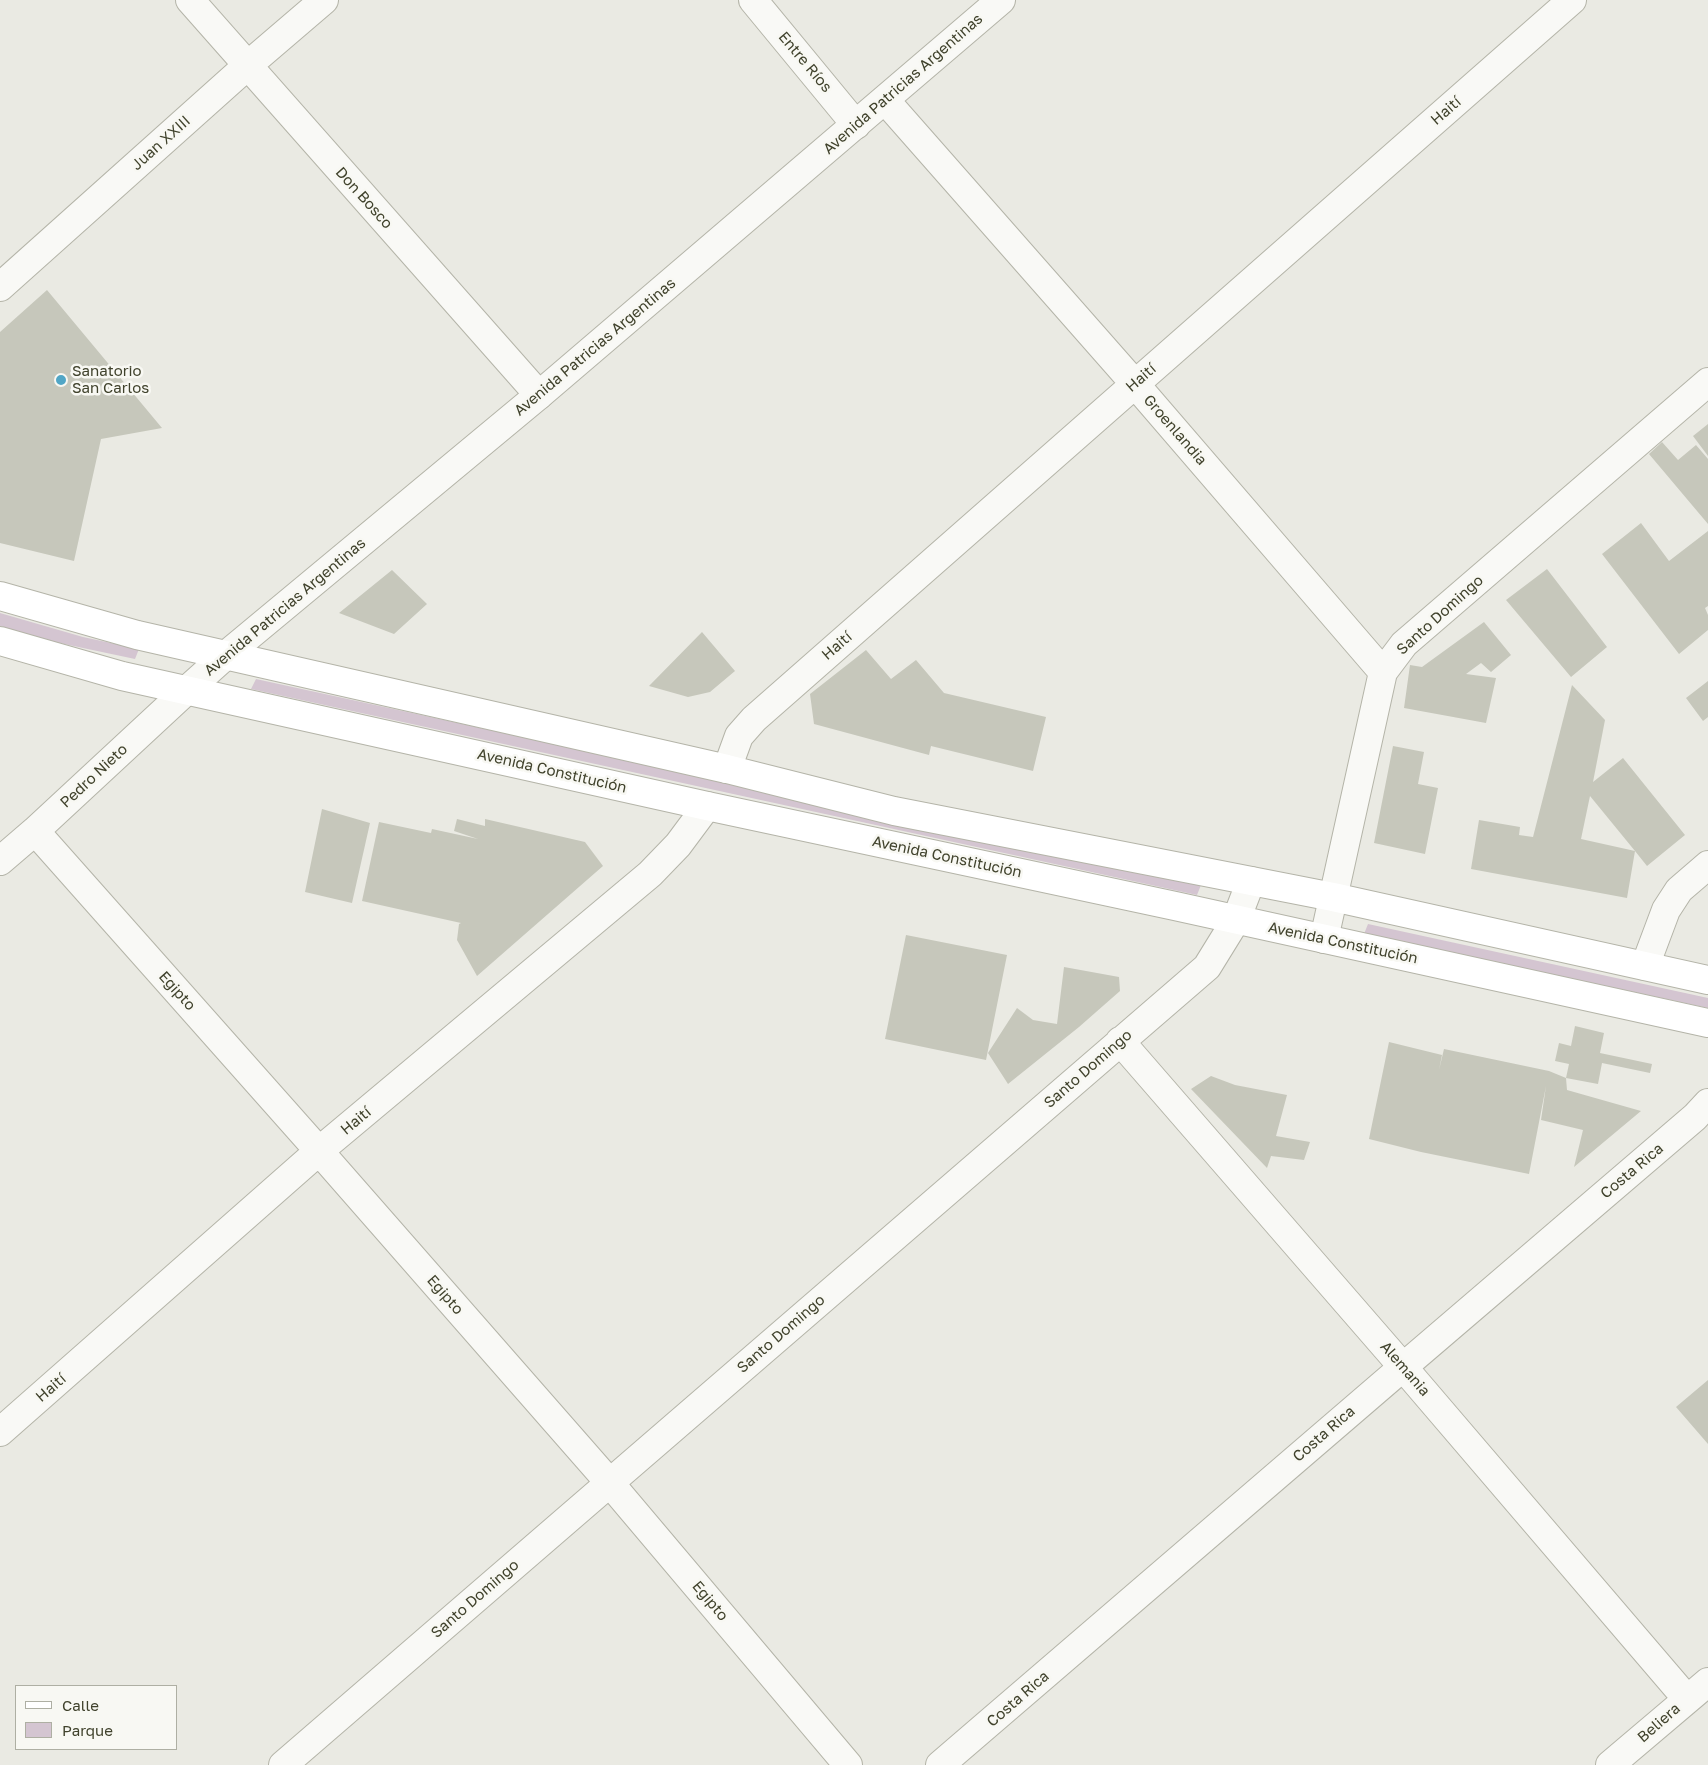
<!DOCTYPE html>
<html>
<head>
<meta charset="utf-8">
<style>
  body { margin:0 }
  #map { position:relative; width:1708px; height:1765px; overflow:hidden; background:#eaeae3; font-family:"Golos Text",sans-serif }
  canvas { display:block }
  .legend { position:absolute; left:15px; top:1685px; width:162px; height:65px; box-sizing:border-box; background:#f8f8f3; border:1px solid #aeafa3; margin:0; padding:6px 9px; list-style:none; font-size:15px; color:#40422c }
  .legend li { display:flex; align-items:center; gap:10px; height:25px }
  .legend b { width:25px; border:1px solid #aeafa3 }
</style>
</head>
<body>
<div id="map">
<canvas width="1708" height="1765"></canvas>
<ul class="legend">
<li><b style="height:6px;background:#fff"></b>Calle</li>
<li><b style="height:14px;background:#d4c5d1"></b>Parque</li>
</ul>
</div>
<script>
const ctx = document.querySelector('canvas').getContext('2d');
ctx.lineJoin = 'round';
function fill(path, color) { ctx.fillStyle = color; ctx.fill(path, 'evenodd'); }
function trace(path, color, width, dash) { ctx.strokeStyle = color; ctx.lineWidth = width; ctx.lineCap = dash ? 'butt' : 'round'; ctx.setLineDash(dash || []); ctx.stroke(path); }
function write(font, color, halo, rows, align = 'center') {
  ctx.font = font + ' "Golos Text",sans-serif'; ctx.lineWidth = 5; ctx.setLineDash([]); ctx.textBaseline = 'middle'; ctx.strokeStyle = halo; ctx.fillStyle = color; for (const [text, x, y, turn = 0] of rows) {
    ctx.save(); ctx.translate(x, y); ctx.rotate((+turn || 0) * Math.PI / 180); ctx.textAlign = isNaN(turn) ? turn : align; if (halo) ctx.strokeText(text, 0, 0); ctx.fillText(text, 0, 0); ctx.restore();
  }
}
fill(new Path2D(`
  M 0,613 L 83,637 L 139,649 L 135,659 L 50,641 L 0,626 Z
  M 256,679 L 1201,885 L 1197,895 L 251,689 Z
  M 1368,924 L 1708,998 L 1708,1008 L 1364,934 Z`), '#d4c5d1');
fill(new Path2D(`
  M 47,290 L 162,428 L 101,439 L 74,561 L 0,543 L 0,332 Z
  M 1708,424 L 1708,456 L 1693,436 Z
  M 1662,442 L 1678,460 L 1696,445 L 1708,459 L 1708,524 L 1649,454 Z
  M 1641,523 L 1669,561 L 1708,531 L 1708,606 L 1705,608 L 1708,615 L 1708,630 L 1679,654 L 1602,554 Z
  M 1547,569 L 1607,647 L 1571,677 L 1506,600 Z
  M 392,570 L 427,604 L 394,634 L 339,613 Z
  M 1484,622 L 1511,655 L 1491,672 L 1481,663 L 1466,674 L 1496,678 L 1486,723 L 1404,708 L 1410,665 L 1422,667 Z
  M 702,632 L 735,671 L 710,692 L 688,697 L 649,686 Z
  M 866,650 L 891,679 L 916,660 L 944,693 L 1046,717 L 1033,771 L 931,746 L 929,755 L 814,724 L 810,694 Z
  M 1708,681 L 1708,717 L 1703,721 L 1686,698 Z
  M 1572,685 L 1605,720 L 1593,782 L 1623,758 L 1685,835 L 1647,866 L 1635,851 L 1627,898 L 1471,869 L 1479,820 L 1520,827 L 1519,835 L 1533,837 ZM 1590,796 L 1635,851 L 1581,839 Z
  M 1393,746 L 1424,752 L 1418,784 L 1438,788 L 1425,854 L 1374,843 Z
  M 322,809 L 370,823 L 352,903 L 305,892 Z
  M 457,819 L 485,826 L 485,819 L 585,842 L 603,866 L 477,976 L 457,940 L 459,924 L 461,923 L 362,901 L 379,822 L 431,833 L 432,829 L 478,839 L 454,831 Z
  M 906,935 L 1007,955 L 986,1060 L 885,1039 Z
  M 1064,967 L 1119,977 L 1120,991 L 1079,1027 L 1008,1084 L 988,1053 L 1017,1008 L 1033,1020 L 1057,1024 Z
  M 1575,1026 L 1604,1033 L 1600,1053 L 1652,1064 L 1650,1073 L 1602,1063 L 1598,1084 L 1566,1078 L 1567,1090 L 1641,1111 L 1574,1167 L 1583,1130 L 1541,1120 L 1546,1086 L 1529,1174 L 1421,1152 L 1369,1139 L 1389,1042 L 1442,1055 L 1439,1070 L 1444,1049 L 1549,1071 L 1566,1078 L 1569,1064 L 1555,1061 L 1559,1043 L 1571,1046 Z
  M 1211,1076 L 1235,1085 L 1287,1095 L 1276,1136 L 1310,1142 L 1304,1160 L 1271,1156 L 1267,1168 L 1191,1089 Z
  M 1708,1380 L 1708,1444 L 1676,1407 Z`), '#c6c7bb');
const minor = new Path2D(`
  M 190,0 L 539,395
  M 753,0 L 856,125
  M 885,100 L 1135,384 L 1383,672
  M 0,287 L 247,66 L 324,0
  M 727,769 L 739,736 L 754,719 L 1572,0
  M 35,831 L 319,1151 L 609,1482 L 848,1765
  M 0,861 L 35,831 L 187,690
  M 1324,939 L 1383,672 L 1404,644 L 1708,382
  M 1645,966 L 1666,910 L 1679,890 L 1708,865
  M 1120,1041 L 1403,1367 L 1687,1699
  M 0,1432 L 319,1151 L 650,874 L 678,845 L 707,806
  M 283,1765 L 1207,967 L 1236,920 L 1251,881
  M 940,1765 L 1403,1367 L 1695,1117 L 1708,1103
  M 1610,1765 L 1708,1682`);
const tertiary = new Path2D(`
  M 187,690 L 226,655 L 539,395 L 1001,0`);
const secondary = new Path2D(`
  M 0,596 L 137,635 L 727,769 L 894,811 L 1333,897 L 1708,980
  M 0,641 L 122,676 L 707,806 L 1175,906 L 1708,1023`);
trace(minor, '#b4b4a8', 30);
trace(tertiary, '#b4b4a8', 30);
trace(secondary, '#b4b4a8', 30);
trace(minor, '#f9f9f6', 28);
trace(tertiary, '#f9f9f6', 28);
trace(secondary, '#fff', 28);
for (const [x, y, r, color] of [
  [61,380,6,"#51a6c6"]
]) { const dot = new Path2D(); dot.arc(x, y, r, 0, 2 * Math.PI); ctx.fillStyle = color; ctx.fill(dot); trace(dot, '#f8f8f3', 2); }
write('15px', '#40422c', '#f8f8f3', [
  ["Entre Ríos",805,62,50],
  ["Avenida Patricias Argentinas",903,84,-41],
  ["Haití",1446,111,-41],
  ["Juan XXIII",161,143,-42],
  ["Don Bosco",364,198,48],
  ["Avenida Patricias Argentinas",595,347,-40],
  ["Haití",1141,378,-41],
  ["Groenlandia",1175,430,49],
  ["Avenida Patricias Argentinas",285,607,-40],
  ["Santo Domingo",1440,615,-42],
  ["Haití",837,646,-41],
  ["Avenida Constitución",552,771,13],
  ["Pedro Nieto",94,776,-43],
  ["Avenida Constitución",947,857,12],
  ["Avenida Constitución",1343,943,12],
  ["Egipto",177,991,48],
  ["Santo Domingo",1088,1069,-41],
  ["Haití",356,1121,-40],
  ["Costa Rica",1632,1171,-40],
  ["Egipto",445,1295,49],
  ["Santo Domingo",781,1334,-41],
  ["Alemania",1405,1369,49],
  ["Haití",51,1388,-41],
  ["Costa Rica",1324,1434,-41],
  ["Santo Domingo",475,1599,-41],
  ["Egipto",710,1601,50],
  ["Costa Rica",1018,1699,-41],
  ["Beliera",1659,1723,-41]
]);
write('15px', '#40422c', '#f8f8f3', [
  ["Sanatorio",72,371],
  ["San Carlos",72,388]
], 'left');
</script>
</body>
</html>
